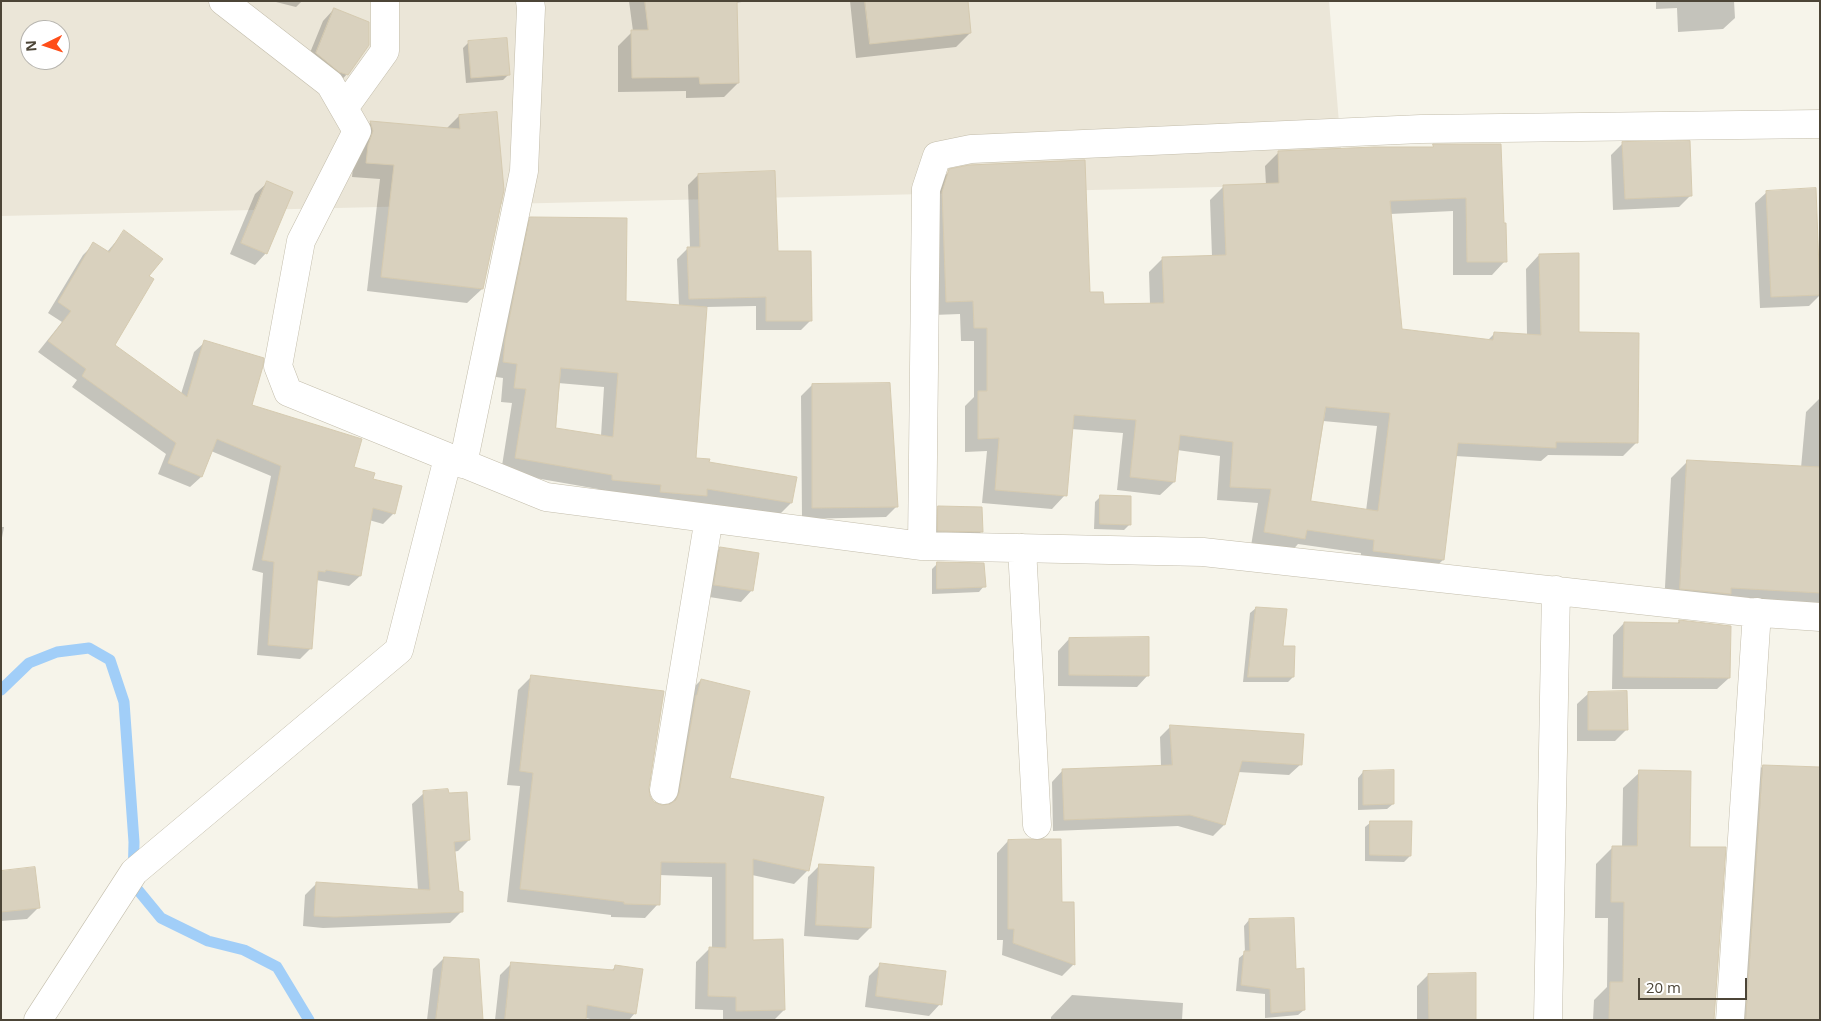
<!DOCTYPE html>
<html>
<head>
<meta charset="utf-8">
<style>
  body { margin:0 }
  #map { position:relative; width:1821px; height:1021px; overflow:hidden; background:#f6f4ea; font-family:"Open Sans",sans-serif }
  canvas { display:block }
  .frame { position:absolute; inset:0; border:2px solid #4c4537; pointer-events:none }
  .north { position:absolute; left:20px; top:20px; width:50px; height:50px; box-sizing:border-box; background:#fff; border:1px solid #b7b5af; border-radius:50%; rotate:266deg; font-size:14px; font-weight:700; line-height:20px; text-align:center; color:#4c4537 }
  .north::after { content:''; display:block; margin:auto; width:18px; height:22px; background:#ff4e19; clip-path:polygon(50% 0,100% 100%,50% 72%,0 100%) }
  .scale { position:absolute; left:1638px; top:978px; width:109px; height:22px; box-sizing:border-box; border:2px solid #4c4537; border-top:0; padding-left:6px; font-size:15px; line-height:18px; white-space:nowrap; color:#4c4537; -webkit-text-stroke:4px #fff; paint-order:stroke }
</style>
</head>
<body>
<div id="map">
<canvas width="1821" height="1021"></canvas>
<div class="frame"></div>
<div class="north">N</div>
<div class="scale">20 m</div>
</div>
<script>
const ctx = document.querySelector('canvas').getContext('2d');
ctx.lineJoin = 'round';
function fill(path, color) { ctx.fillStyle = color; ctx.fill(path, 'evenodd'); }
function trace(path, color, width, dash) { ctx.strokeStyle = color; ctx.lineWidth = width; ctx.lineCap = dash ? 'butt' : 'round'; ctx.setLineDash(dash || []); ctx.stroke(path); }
fill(new Path2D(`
  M 1,1 L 1329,1 L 1344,184 L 1,216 ZM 30,30 L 60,30 L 60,60 L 30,60 Z`), '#ebe6d8');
fill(new Path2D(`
  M 272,1 L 302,1 L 296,7 Z
  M 629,1 L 747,1 L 736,3 L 738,83 L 724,97 L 686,98 L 686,91 L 618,92 L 618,46 L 633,31 Z
  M 850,1 L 967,1 L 970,33 L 956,47 L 856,58 Z
  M 1656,1 L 1734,1 L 1735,18 L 1723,29 L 1678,32 L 1677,8 L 1656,9 Z
  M 334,9 L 347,74 L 336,86 L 305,65 L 323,21 Z
  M 469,42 L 509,74 L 503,80 L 466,83 L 463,48 Z
  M 459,116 L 482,289 L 467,303 L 367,291 L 380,179 L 352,177 L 356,137 L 370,123 L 446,129 Z
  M 1623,143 L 1691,195 L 1679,207 L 1613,210 L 1611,155 Z
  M 1434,146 L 1505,261 L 1492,275 L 1453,275 L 1453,211 L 1390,214 L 1400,330 L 1487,341 L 1494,334 L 1527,335 L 1526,269 L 1539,255 L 1578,334 L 1637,442 L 1623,456 L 1548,455 L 1541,461 L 1455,456 L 1443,560 L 1429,573 L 1360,565 L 1361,553 L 1298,544 L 1291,552 L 1251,546 L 1258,503 L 1217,500 L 1220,456 L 1177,450 L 1174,482 L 1160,495 L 1117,490 L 1123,433 L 1071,429 L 1065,495 L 1052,509 L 982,503 L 987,451 L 965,452 L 965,406 L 974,397 L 974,341 L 961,341 L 960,314 L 933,315 L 936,184 L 950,171 L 1103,306 L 1150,304 L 1149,272 L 1163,258 L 1212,257 L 1210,200 L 1224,186 L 1266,185 L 1265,166 L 1279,152 L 1432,148 ZM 1323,421 L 1377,426 L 1366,511 L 1310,503 Z
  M 698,175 L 777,252 L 811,320 L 801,330 L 756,330 L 756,306 L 706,307 L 694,459 L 708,463 L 791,503 L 777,517 L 598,494 L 598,489 L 501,472 L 512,403 L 501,402 L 503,378 L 489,376 L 516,232 L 531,218 L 624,302 L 679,306 L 677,259 L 687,249 L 690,248 L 688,185 ZM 558,383 L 604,387 L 601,436 L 554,429 Z
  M 267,183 L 266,253 L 255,265 L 230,254 L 255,194 Z
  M 1815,190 L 1820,295 L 1809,306 L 1760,308 L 1755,203 L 1767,192 Z
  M 124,232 L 148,277 L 113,345 L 181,394 L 194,352 L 205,342 L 250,406 L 372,480 L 394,513 L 383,524 L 369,520 L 360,576 L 349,586 L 316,580 L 311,648 L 300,659 L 257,655 L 263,573 L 252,570 L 271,476 L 211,451 L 201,477 L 190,487 L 158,474 L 166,454 L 72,387 L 77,380 L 38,352 L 62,322 L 48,313 L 83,255 L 94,244 L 107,252 Z
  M 812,385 L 897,506 L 886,517 L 802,519 L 801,396 Z
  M 1820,398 L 1820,621 L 1664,605 L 1671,478 L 1688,461 L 1801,468 L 1806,412 Z
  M 1100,497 L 1130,524 L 1124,530 L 1094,529 L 1095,502 Z
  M 939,507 L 982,531 L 976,537 L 933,536 L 933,513 Z
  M 1,527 L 4,527 L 1,543 Z
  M 720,548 L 752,590 L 741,602 L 703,596 L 709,560 Z
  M 938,563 L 984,586 L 979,592 L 932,594 L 932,569 Z
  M 1256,608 L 1282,647 L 1293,677 L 1288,682 L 1243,682 L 1250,613 Z
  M 1679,621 L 1729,678 L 1717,689 L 1612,689 L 1613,635 L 1624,623 L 1677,624 Z
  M 1069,639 L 1148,675 L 1137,687 L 1058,686 L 1058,651 Z
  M 532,676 L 647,788 L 648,796 L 654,803 L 666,806 L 682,710 L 687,694 L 701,680 L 728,779 L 808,870 L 794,884 L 752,875 L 752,941 L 784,1010 L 774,1020 L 723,1020 L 723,1010 L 695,1009 L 696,962 L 710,948 L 712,948 L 712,877 L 659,875 L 658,904 L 645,918 L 611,917 L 611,915 L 507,902 L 520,786 L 507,785 L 518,690 Z
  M 1589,693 L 1627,729 L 1615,741 L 1577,741 L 1577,704 Z
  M 1171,726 L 1301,764 L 1289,775 L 1238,772 L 1224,825 L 1213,836 L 1178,826 L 1053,831 L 1052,782 L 1063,770 L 1161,766 L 1160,737 Z
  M 1763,766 L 1820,1020 L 1731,1020 L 1746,782 Z
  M 1363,772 L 1393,804 L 1387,809 L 1358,810 L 1358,778 Z
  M 1640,772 L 1688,848 L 1713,1020 L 1593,1020 L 1594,1000 L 1607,987 L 1608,918 L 1595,918 L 1596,864 L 1612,848 L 1622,848 L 1623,788 Z
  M 424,793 L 469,840 L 458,851 L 453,852 L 462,911 L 450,923 L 323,928 L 303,926 L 305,895 L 316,884 L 418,890 L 412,804 Z
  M 1371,822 L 1410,856 L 1404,862 L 1365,861 L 1365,827 Z
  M 1008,841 L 1061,903 L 1073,903 L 1073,965 L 1062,976 L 1002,955 L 1003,940 L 997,940 L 997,853 Z
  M 820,865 L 873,869 L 870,928 L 858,940 L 804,936 L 808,877 Z
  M 1,872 L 39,907 L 27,919 L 1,921 Z
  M 1249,920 L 1294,970 L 1304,1010 L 1298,1015 L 1265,1018 L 1265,994 L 1236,991 L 1239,958 L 1245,953 L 1244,926 Z
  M 444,958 L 482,1020 L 427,1020 L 433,969 Z
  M 512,963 L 611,971 L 616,966 L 635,1013 L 629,1020 L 596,1020 L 585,1018 L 585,1020 L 495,1020 L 500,975 Z
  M 880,965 L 940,1004 L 929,1016 L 865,1007 L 869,976 Z
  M 1428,975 L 1475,1020 L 1417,1020 L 1417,986 Z
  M 1072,995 L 1183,1003 L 1182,1020 L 1051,1020 L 1051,1017 Z`), '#0003');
trace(new Path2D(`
  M 1,690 L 29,663 L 57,652 L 89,648 L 110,660 L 124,702 L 134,842 L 133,884 L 161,918 L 208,941 L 244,950 L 277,967 L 309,1020`), '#a1cef8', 11);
const building = new Path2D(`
  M 645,1 L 737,1 L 739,83 L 700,84 L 699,77 L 632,78 L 631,30 L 648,30 Z
  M 865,1 L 968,1 L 971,33 L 870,44 Z
  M 334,8 L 369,22 L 369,45 L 348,75 L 339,72 L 316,53 Z
  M 507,38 L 510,75 L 471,78 L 468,41 Z
  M 497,112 L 504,190 L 483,289 L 381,277 L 394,165 L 366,163 L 368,145 L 373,131 L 370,121 L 460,129 L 459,115 Z
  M 1690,141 L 1692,196 L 1625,199 L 1622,142 Z
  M 1433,144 L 1501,144 L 1504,223 L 1506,223 L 1507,262 L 1467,262 L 1466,198 L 1390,201 L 1402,329 L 1493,340 L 1494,332 L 1541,335 L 1539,254 L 1579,253 L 1579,332 L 1639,333 L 1638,443 L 1556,442 L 1556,448 L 1458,443 L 1444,560 L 1373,551 L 1374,540 L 1307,530 L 1305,539 L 1264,532 L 1271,489 L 1230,487 L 1233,442 L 1180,435 L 1175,482 L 1130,477 L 1136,420 L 1074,415 L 1067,496 L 995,490 L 999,438 L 978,439 L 978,391 L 987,391 L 987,328 L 974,328 L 973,301 L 946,302 L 942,192 L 949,169 L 969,165 L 1085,160 L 1090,292 L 1103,292 L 1104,304 L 1164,303 L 1162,257 L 1226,255 L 1223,185 L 1279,183 L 1278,151 L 1374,147 L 1433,147 ZM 1326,407 L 1390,413 L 1378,511 L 1311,501 Z
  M 775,171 L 778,251 L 811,251 L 812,321 L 766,321 L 766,297 L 689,299 L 687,247 L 700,247 L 698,174 Z
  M 267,181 L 293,192 L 267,254 L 241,243 Z
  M 1816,188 L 1820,295 L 1771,297 L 1766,191 Z
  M 530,217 L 627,218 L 626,301 L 707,307 L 696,458 L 710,459 L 709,462 L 797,477 L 792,503 L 707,489 L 707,496 L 660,492 L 661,485 L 612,480 L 612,475 L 515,458 L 526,389 L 514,388 L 517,364 L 503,362 L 505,340 ZM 561,368 L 618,373 L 613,437 L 556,428 Z
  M 124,230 L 163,259 L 149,276 L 154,279 L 115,345 L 187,397 L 204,340 L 264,358 L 263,366 L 252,405 L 362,439 L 354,467 L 375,473 L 373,479 L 402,486 L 395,514 L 373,508 L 361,576 L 326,570 L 325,572 L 318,571 L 312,649 L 268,645 L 274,562 L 262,560 L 281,466 L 217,439 L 202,477 L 168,463 L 176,443 L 82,376 L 86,369 L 48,341 L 71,311 L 58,302 L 93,242 L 109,252 Z
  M 890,383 L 898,507 L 812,508 L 812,384 Z
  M 1687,460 L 1820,467 L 1820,593 L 1731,588 L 1731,594 L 1680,589 Z
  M 1100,495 L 1131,496 L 1131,525 L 1100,524 Z
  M 938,506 L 982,507 L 983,532 L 938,531 Z
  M 720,547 L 759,553 L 753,591 L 714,585 Z
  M 937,562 L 984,563 L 986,587 L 937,589 Z
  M 1256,607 L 1287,609 L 1283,646 L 1295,646 L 1294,677 L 1248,677 Z
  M 1679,620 L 1731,626 L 1730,678 L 1623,677 L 1624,622 L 1679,623 Z
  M 1149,637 L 1149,676 L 1069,675 L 1069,638 Z
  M 531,675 L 664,691 L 649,788 L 650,796 L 654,802 L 662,805 L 670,804 L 676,800 L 679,793 L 696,695 L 697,695 L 701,679 L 750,691 L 730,778 L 824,797 L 809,871 L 753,859 L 753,940 L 783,939 L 785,1010 L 736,1011 L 736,997 L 708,996 L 709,947 L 726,948 L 726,863 L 661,862 L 660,905 L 624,904 L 624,902 L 520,889 L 533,773 L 520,771 Z
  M 1627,691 L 1628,730 L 1588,730 L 1588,692 Z
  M 1170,725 L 1304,734 L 1302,765 L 1242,761 L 1225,825 L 1190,815 L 1064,820 L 1062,769 L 1172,765 Z
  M 1763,765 L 1820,767 L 1820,1020 L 1746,1020 Z
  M 1394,770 L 1394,804 L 1363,805 L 1363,771 Z
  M 1639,770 L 1691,771 L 1690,847 L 1726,847 L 1714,1020 L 1609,1020 L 1610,982 L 1623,982 L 1624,902 L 1611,902 L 1612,846 L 1637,846 Z
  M 448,789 L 449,793 L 467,792 L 470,840 L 454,842 L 459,891 L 463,892 L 463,912 L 335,917 L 314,916 L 316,882 L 430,890 L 423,791 Z
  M 1370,821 L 1412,821 L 1411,856 L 1370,855 Z
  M 1032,839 L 1061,839 L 1062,902 L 1074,902 L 1075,965 L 1013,943 L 1014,929 L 1008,929 L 1008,840 Z
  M 819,864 L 874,867 L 871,928 L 816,925 Z
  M 35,867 L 40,908 L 1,912 L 1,871 Z
  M 1294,918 L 1296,969 L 1304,968 L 1305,1010 L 1271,1013 L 1270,989 L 1241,985 L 1244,951 L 1250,951 L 1249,919 Z
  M 444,957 L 479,959 L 483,1020 L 436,1020 Z
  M 511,962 L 614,970 L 615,965 L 643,969 L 636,1014 L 587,1005 L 586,1020 L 505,1020 Z
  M 880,963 L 946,971 L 942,1005 L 876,996 Z
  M 1476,973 L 1476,1020 L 1429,1020 L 1428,974 Z`);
fill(building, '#d9d1be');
trace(building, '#d5cab0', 1);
const street = new Path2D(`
  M 223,1 L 330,84 L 357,131 L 301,241 L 278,366 L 288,392 L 546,497 L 922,546 L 1203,552 L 1748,612 L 1820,617
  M 344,108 L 385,51 L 385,1
  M 463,464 L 524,171 L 531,8 L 530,1
  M 922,546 L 926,189 L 937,156 L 971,149 L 1421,129 L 1820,124
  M 1022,548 L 1037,825
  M 664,790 L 709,518
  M 38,1020 L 134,872 L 399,650 L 448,458
  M 1548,1020 L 1556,590
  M 1730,1020 L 1757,612`);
trace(street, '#c3bdab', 29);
trace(street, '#fff', 28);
</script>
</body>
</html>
